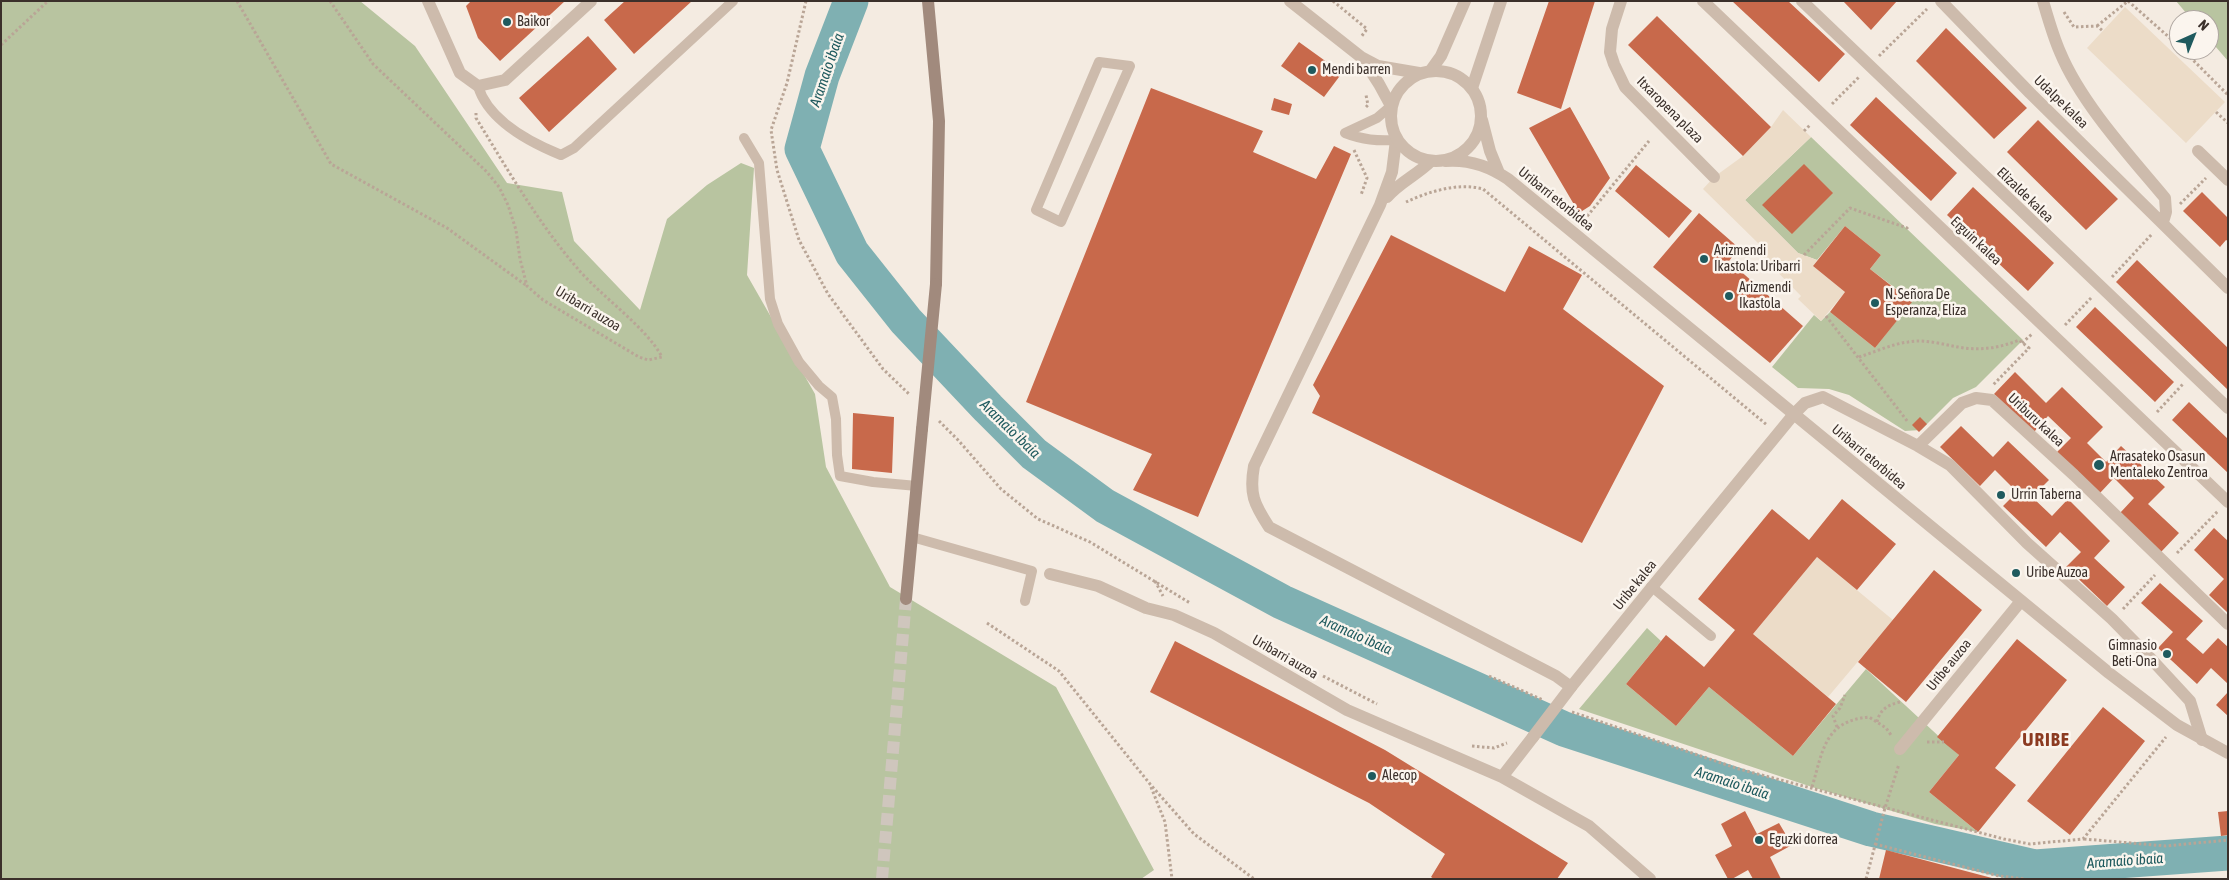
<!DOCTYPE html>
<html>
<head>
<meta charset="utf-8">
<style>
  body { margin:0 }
  #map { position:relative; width:2229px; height:880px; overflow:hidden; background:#f4ebe1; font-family:"Asap Condensed",sans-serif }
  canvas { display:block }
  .frame { position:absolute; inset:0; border:2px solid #3b302b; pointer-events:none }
  .north { position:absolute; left:2169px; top:10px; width:50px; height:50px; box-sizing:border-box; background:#fbf5ee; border:1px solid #aea6a0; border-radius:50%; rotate:44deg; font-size:14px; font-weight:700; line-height:20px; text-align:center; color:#3b302b }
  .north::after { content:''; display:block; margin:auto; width:18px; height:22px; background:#1f5a5e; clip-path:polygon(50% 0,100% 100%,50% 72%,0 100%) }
</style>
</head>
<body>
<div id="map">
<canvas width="2229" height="880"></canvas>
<div class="frame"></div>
<div class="north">N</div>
</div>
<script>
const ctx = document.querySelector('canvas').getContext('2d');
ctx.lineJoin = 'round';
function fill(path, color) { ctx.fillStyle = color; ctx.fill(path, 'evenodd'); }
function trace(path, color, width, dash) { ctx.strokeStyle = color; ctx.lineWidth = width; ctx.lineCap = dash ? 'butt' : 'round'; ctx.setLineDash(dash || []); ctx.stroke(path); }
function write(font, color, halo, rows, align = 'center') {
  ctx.font = font + ' "Asap Condensed",sans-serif'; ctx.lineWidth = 5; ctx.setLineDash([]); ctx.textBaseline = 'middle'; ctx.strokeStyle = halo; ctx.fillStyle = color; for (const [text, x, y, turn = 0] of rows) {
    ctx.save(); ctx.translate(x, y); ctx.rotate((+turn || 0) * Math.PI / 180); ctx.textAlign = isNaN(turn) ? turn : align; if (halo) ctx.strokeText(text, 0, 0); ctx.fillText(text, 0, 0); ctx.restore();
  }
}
fill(new Path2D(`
  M 1,1 L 360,1 L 415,46 L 507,183 L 562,192 L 574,241 L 640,310 L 667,219 L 707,185 L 741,163 L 754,168 L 747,275 L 815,394 L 826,467 L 890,587 L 1056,687 L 1154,870 L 1141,879 L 1,879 Z
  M 2176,1 L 2228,1 L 2228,61 L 2209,39 L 2209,20 L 2192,20 Z
  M 1811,137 L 2023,340 L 1976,387 L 1953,398 L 1921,430 L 1905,431 L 1849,395 L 1829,389 L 1798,388 L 1772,367 L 1814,315 L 1821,321 L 1830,312 L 1875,348 L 1912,301 L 1870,269 L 1881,255 L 1845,226 L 1817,260 L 1798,253 L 1745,200 Z
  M 1647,628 L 1661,641 L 1626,684 L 1676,726 L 1709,687 L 1793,756 L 1866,669 L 1959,755 L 1929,792 L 1978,832 L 1935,824 L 1812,787 L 1579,709 Z`), '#b8c4a0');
fill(new Path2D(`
  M 2125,7 L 2225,102 L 2186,143 L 2087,48 Z
  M 1783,110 L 1811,137 L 1745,200 L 1798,253 L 1817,260 L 1813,266 L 1845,292 L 1821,321 L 1798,299 L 1801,296 L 1757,251 L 1761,246 L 1703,189 L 1714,177 L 1743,156 L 1771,127 Z
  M 1817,557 L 1893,620 L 1828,697 L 1753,634 Z`), '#ecdcc8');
trace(new Path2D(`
  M 851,1 L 822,76 L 802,149 L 852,253 L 906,321 L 988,408 L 1034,454 L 1105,506 L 1282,602 L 1564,729 L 1871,829 L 2035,867 L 2228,853`), '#7fb0b2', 35);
fill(new Path2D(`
  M 471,1 L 565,1 L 500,61 L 478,38 L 466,6 Z
  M 625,1 L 692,1 L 634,54 L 604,20 Z
  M 1549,1 L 1595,1 L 1561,109 L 1517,93 Z
  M 1732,1 L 1788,1 L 1845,54 L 1819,82 Z
  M 1843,1 L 1897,1 L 1871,30 Z
  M 1657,16 L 1771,127 L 1743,156 L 1628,45 Z
  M 1946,28 L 2027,108 L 1994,139 L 1916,61 Z
  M 588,36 L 617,69 L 549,132 L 519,98 Z
  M 1299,42 L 1342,73 L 1324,97 L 1281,66 Z
  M 1151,88 L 1263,131 L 1253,152 L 1316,179 L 1334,146 L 1351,154 L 1198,517 L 1133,490 L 1152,454 L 1026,402 Z
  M 1876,97 L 1957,173 L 1931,201 L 1850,125 Z
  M 1274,98 L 1292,104 L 1289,115 L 1271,110 Z
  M 1570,107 L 1610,178 L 1590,206 L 1579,213 L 1529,128 Z
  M 2038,120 L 2118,199 L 2086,230 L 2007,152 Z
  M 1804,164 L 1833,193 L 1792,234 L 1762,205 Z
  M 1636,165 L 1692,211 L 1669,238 L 1615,191 Z
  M 1973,187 L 2054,263 L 2028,291 L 1947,215 Z
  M 2202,192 L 2228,218 L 2228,241 L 2226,240 L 2220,247 L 2183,211 Z
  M 1699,213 L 1739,248 L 1729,261 L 1803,326 L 1770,363 L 1653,267 Z
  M 1845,226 L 1881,255 L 1870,269 L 1912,302 L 1875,348 L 1830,312 L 1845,292 L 1813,266 Z
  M 1391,235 L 1505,292 L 1529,246 L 1582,275 L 1563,309 L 1664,386 L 1582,543 L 1312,413 L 1320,396 L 1313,385 Z
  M 2137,260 L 2228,348 L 2228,390 L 2116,282 Z
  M 2095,307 L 2174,382 L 2155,402 L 2076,327 Z
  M 2015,372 L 2046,403 L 2062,387 L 2103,427 L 2087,443 L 2106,462 L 2121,446 L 2165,487 L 2148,504 L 2179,533 L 2161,552 L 2120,513 L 2134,498 L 2114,478 L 2100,493 L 2057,452 L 2071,438 L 2048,416 L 2034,432 L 1994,394 Z
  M 2189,402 L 2228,439 L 2228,473 L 2172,420 Z
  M 853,413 L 894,417 L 892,473 L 852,469 Z
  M 1920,417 L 1927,424 L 1919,432 L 1912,425 Z
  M 1961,426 L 1993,457 L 2008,441 L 2049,480 L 2032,497 L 2052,516 L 2068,499 L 2110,541 L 2094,558 L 2125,587 L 2107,606 L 2066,567 L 2081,552 L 2060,532 L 2046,547 L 2003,506 L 2017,492 L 1995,470 L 1980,486 L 1940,447 Z
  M 1842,499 L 1896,544 L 1857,590 L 1817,557 L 1753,634 L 1836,704 L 1793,756 L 1709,687 L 1676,726 L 1626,684 L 1666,635 L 1704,667 L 1735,630 L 1698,599 L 1772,509 L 1809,540 Z
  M 2214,528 L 2228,541 L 2228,613 L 2209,595 L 2224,579 L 2194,550 Z
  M 1934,570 L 1982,610 L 1906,702 L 1858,662 Z
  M 2160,583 L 2203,621 L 2186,639 L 2203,654 L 2218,638 L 2228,647 L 2228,684 L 2211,668 L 2197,684 L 2158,648 L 2173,632 L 2141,603 Z
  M 2017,639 L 2067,680 L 1995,768 L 2016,785 L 1978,832 L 1929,792 L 1959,755 L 1937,737 Z
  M 1175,641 L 1385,750 L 1568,863 L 1557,879 L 1434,879 L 1431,877 L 1445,854 L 1369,803 L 1150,692 Z
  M 2228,692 L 2228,716 L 2216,705 Z
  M 2103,707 L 2145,741 L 2070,835 L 2027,801 Z
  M 1745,811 L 1757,834 L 1779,823 L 1792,845 L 1770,857 L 1781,879 L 1753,879 L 1748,870 L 1732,879 L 1728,879 L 1715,855 L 1732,846 L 1721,824 Z
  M 2228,811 L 2228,835 L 2221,836 L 2218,812 Z
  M 1886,850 L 1992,878 L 1992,879 L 1879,879 Z`), '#c8694b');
trace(new Path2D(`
  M 882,879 L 906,599`), '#cfc6bd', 12, [12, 6]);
trace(new Path2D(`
  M 237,1 L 331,164 L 447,228 L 527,286
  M 330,1 L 373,64 L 487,172 L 499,187 L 508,205 L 516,230 L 520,259 L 527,286 L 543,300 L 639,357 L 648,360 L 662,357 C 646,327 602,297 578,269 C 538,223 508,170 476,118 L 476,113
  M 806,1 L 787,83 L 771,130 L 777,170 L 799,240 L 828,294 L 883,369 L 910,395
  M 1333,1 L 1367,29 L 1361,37
  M 2128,1 L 2179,46
  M 2064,12 L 2074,27 L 2097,26 L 2103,31
  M 2097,26 L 2128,1
  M 1,45 L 48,1
  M 2183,50 L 2228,95
  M 1879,56 L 1927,9
  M 1832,104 L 1859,77
  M 1366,107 L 1368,105 L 1366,95
  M 2216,112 L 2228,123
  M 1804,131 L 1811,124
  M 1354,150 L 1367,178 L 1361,195
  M 1406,202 C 1428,192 1458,182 1483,189 L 1767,425
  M 2180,204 L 2206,178
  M 1584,220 L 1649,141
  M 1804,255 L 1850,208 L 1907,228 L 1909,226
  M 2112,277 L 2152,234
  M 1826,316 L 1908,422
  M 2065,325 L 2092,297
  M 2022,343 L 2032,334
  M 1859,357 C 1875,352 1892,344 1908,342 C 1925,339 1942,344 1958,347 C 1979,351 2000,348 2019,340 L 2029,348 L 1993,385
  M 2157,412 L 2183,384
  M 939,421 L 958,440 L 1001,489 L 1038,519 L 1090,542 L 1190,603
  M 2177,553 L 2218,511
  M 1155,581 L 1163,596
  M 2123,609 L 2155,575
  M 987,623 L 1059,671 L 1150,784 L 1194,834 L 1254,879
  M 1323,676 L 1377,704
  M 1489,676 L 1543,700
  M 1572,712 L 1739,769 L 2004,839 L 2030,844 L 2083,839 L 2166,737
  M 1877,722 C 1880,709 1888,705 1900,702
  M 1837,727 L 1833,716 L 1840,708 L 1845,695
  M 1927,742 L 1944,742
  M 1472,746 L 1494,748 L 1507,743
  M 1151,787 L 1165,822 L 1172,879
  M 1812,787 C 1823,751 1824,721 1869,717 L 1886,728 L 1891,735
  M 2084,839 L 2166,846 L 2228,840
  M 1875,844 L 1999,876 L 2026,879
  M 1866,879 L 1885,808 L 1899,764`), '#b9a596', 3, [2.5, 2.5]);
trace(new Path2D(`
  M 1099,62 L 1130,66 L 1061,222 L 1036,210 Z
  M 478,86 C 488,120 529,142 561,155 L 574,148 L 733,1
  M 1345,133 L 1377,118 L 1391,106
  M 1345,133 C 1363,140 1377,141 1396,140
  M 744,138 L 759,163 L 770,299 L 778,324 L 799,362 L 819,386 L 832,397 L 836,419 L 837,455 L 840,476 L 873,482 L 917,486
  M 912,537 L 1032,571 L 1025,601
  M 1652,587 L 1711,636`), '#cdbbac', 10);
trace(new Path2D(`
  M 1802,1 L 2228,408
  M 1652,587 L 1794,414
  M 1900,749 L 2021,601`), '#cdbbac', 12);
trace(new Path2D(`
  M 428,1 L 460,73 L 478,86 L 505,80 L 591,1
  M 1621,1 L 1612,29 L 1610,52 L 1614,64 L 1625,87 L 1714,177
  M 1703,1 L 2228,502
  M 1941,1 L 2030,93 L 2228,288
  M 2043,1 C 2048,18 2053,36 2060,52 C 2081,103 2130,156 2165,198 L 2166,212 L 2163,222
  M 1431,70 L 1441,56 L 1465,1
  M 1472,88 L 1501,1
  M 1396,140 L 1392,172 L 1380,205 L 1254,466 C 1249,494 1254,504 1269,527 L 1556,676 L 1571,687 L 1652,587
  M 2198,151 L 2228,180
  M 1387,197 C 1400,182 1417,175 1431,161
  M 1794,414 L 1805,403 L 1823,397 L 1918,446 L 1962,403 L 1976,398 L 1992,400 L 2074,475 L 2228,624
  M 1918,446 L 1950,465 L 2027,543 L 2112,619 L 2153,661 L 2190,701 L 2202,740
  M 1050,574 L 1098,586 L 1146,608 L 1174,615 L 1214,633 L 1347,710 L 1502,777 L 1589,826 L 1650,879
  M 1502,777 L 1533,737`), '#cdbbac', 12);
trace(new Path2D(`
  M 1290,1 L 1361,57 L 1378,66 L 1419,73
  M 1363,59 L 1379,84 L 1391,106
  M1391 116a45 45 0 1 1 90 0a45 45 0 1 1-90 0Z
  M 1482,120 L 1490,151 L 1499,173
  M 1445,161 C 1468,159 1489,166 1508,179 L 2109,673 L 2177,725 L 2228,753`), '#cdbbac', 12);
trace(new Path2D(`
  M 928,1 L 939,121 L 936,284
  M 906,599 L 922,429`), '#a18a7d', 12);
trace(new Path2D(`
  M 1533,737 L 1571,687`), '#cdbbac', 12);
trace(new Path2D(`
  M 922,429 L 936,284`), '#a18a7d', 12);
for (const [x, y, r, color] of [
  [507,22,5,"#1f5a5e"],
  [1312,70,5,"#1f5a5e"],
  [1704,259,5,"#1f5a5e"],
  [1729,296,5,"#1f5a5e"],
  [1875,303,5,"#1f5a5e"],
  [2099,465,6,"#1f5a5e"],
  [2001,495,5,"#1f5a5e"],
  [2016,573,5,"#1f5a5e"],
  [2167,654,5,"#1f5a5e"],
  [1372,776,5,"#1f5a5e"],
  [1759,840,5,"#1f5a5e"]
]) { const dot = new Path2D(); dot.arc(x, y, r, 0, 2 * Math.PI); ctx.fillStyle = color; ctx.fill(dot); trace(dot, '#fbf5ee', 2); }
write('14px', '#3b302b', '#fbf5ee', [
  ["Baikor",517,22],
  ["Mendi barren",1322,70],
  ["Arizmendi",1714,251],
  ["Ikastola: Uribarri",1714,267],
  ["Arizmendi",1739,288],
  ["Ikastola",1739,304],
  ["N. Señora De",1885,295],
  ["Esperanza, Eliza",1885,311],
  ["Arrasateko Osasun",2110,457],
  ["Mentaleko Zentroa",2110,473],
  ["Urrin Taberna",2011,495],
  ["Uribe Auzoa",2026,573],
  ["Gimnasio",2157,646,"right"],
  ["Beti-Ona",2157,662,"right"],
  ["Alecop",1382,776],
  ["Eguzki dorrea",1769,840]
], 'left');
write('14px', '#3b302b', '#fbf5ee', [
  ["Udalpe kalea",2061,102,44],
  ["Itxaropena plaza",1670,110,45],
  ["Elizalde kalea",2025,195,44],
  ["Uribarri etorbidea",1556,199,39],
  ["Erguin kalea",1976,241,43],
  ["Uribarri auzoa",588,309,31],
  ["Uriburu kalea",2036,420,43],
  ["Uribarri etorbidea",1869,457,40],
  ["Uribe kalea",1635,585,-51],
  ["Uribarri auzoa",1285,657,30],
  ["Uribe auzoa",1949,665,-51]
]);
write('italic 15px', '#1f5a5e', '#fbf5ee', [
  ["Aramaio ibaia",827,70,-71],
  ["Aramaio ibaia",1010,429,44],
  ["Aramaio ibaia",1356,635,24],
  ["Aramaio ibaia",1732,783,18],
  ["Aramaio ibaia",2125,861,-4]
]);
ctx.letterSpacing = '1px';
write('bold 19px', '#8c3b22', '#fbf5ee', [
  ["URIBE",2046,740]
]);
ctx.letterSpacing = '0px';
</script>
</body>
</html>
